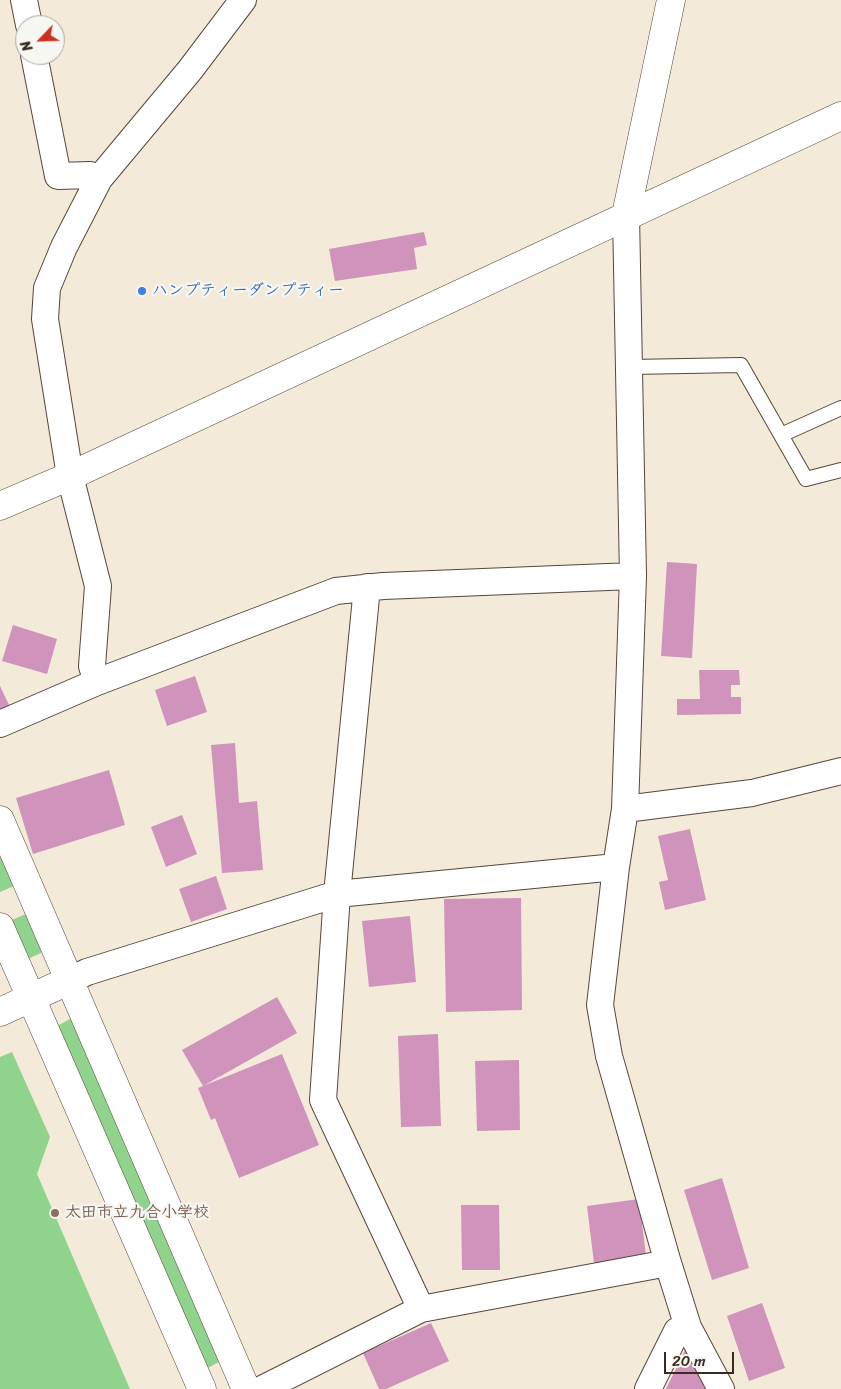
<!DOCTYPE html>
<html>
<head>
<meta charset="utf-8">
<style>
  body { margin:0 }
  #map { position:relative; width:841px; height:1389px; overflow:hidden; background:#f4ead9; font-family:Sriracha,sans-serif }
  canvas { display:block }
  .north { position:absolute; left:15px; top:15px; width:50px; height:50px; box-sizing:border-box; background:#f6f6f2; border:1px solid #aba49d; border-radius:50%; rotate:246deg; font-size:14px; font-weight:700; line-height:20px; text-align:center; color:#3b2a1e }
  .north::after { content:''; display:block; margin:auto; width:18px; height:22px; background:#c8321e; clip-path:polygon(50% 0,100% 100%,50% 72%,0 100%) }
  .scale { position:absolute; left:664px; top:1352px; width:70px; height:22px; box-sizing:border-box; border:2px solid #3b2a1e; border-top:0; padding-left:6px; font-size:15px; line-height:18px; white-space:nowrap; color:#3b2a1e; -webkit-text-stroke:4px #f6f6f2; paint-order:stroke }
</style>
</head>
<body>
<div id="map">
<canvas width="841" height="1389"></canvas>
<div class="north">N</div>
<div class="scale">20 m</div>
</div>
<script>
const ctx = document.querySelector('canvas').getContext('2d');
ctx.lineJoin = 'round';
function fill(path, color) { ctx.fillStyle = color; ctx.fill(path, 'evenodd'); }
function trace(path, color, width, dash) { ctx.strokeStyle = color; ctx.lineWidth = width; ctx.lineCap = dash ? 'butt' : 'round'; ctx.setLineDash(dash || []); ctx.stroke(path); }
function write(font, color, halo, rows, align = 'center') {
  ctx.font = font + ' Sriracha,"Klee One",sans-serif'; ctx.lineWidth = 4.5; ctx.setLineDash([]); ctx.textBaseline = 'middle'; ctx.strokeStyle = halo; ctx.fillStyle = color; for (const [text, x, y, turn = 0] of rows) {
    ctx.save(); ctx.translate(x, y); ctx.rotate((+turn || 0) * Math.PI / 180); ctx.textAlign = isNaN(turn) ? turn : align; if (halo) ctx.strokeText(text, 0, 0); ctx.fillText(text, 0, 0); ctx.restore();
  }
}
fill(new Path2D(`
  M 0,835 L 21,883 L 0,892 Z
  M 33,911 L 45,939 L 41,953 L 30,958 L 20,952 L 7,922 Z
  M 70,1019 L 82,1023 L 228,1357 L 204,1370 L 57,1026 Z
  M 12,1052 L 50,1137 L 37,1174 L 130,1389 L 0,1389 L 0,1057 Z`), '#8fd38c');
fill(new Path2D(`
  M 424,232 L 427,245 L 414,248 L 417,269 L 335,281 L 329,249 Z
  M 667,562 L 697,564 L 692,658 L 661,656 Z
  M 13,625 L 57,639 L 47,674 L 2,661 Z
  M 699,670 L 739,670 L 740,685 L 731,685 L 731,697 L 741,697 L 741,714 L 677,715 L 677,699 L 700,699 Z
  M 195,676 L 207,712 L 167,726 L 155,690 Z
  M 0,686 L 10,707 L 0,712 Z
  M 235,743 L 239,803 L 257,801 L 263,870 L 222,873 L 211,745 Z
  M 109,770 L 125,825 L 33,854 L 16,798 Z
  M 182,815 L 197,854 L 166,867 L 151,827 Z
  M 690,829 L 706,900 L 665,910 L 659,882 L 668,880 L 658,836 Z
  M 216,876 L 227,909 L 191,922 L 179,889 Z
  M 521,898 L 522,1010 L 446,1012 L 444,899 Z
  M 410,916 L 416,982 L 369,987 L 362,921 Z
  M 277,997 L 297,1033 L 203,1086 L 182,1050 Z
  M 438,1034 L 441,1126 L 401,1127 L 398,1036 Z
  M 282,1054 L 319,1145 L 239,1178 L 215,1118 L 211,1120 L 198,1088 Z
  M 519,1060 L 520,1130 L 477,1131 L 475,1061 Z
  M 722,1178 L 749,1268 L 712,1280 L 684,1190 Z
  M 639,1199 L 646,1256 L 594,1263 L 587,1206 Z
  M 461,1205 L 499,1205 L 500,1270 L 462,1270 Z
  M 762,1303 L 785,1368 L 749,1381 L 727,1316 Z
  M 431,1323 L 449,1361 L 386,1389 L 379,1389 L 363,1353 Z
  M 689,1342 L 712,1389 L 666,1389 Z`), '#cf93bc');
const lane = new Path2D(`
  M 630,367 L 741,365 L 806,479 L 841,470
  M 781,435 L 841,408`);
const street = new Path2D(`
  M 24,0 L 29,25
  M 34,55 L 58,176 L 90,175 L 99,179
  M 626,215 L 633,576 L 625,809 L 616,867 L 600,1005 L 609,1056 L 668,1263 L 688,1327 L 721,1389
  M 367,587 L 337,894 L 323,1100 L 421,1309
  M 97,682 L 92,666 L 98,586 L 70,476 L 45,319 L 47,288 L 64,247 L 99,179 L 190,70 L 243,0
  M 0,724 L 97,682 L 336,591 L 383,586 L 633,576
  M 625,809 L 752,793 L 841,771
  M 70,980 L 87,972 L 337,894 L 616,867
  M 262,1389 L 421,1309 L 668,1263
  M 648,1389 L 677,1331 L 688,1327`);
const secondary = new Path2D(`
  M 626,215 L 671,0
  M 0,506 L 70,476 L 841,116
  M 0,820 L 246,1389
  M 0,927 L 202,1389
  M 0,1012 L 70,980`);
trace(lane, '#57473a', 16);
trace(street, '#57473a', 28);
trace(secondary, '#57473a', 29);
trace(lane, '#fff', 14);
trace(street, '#fff', 26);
trace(secondary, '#fff', 28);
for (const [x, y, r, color] of [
  [142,291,5,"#3f7fe0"],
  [55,1213,5,"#8d6e63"]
]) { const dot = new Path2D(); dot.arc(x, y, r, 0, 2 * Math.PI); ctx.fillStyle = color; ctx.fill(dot); trace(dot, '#f6f6f2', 2); }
write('bold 16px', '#366cbe', '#f6f6f2', [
  ["ハンプティーダンプティー",152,291]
], 'left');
write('bold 16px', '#785e54', '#f6f6f2', [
  ["太田市立九合小学校",65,1213]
], 'left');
</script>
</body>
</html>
